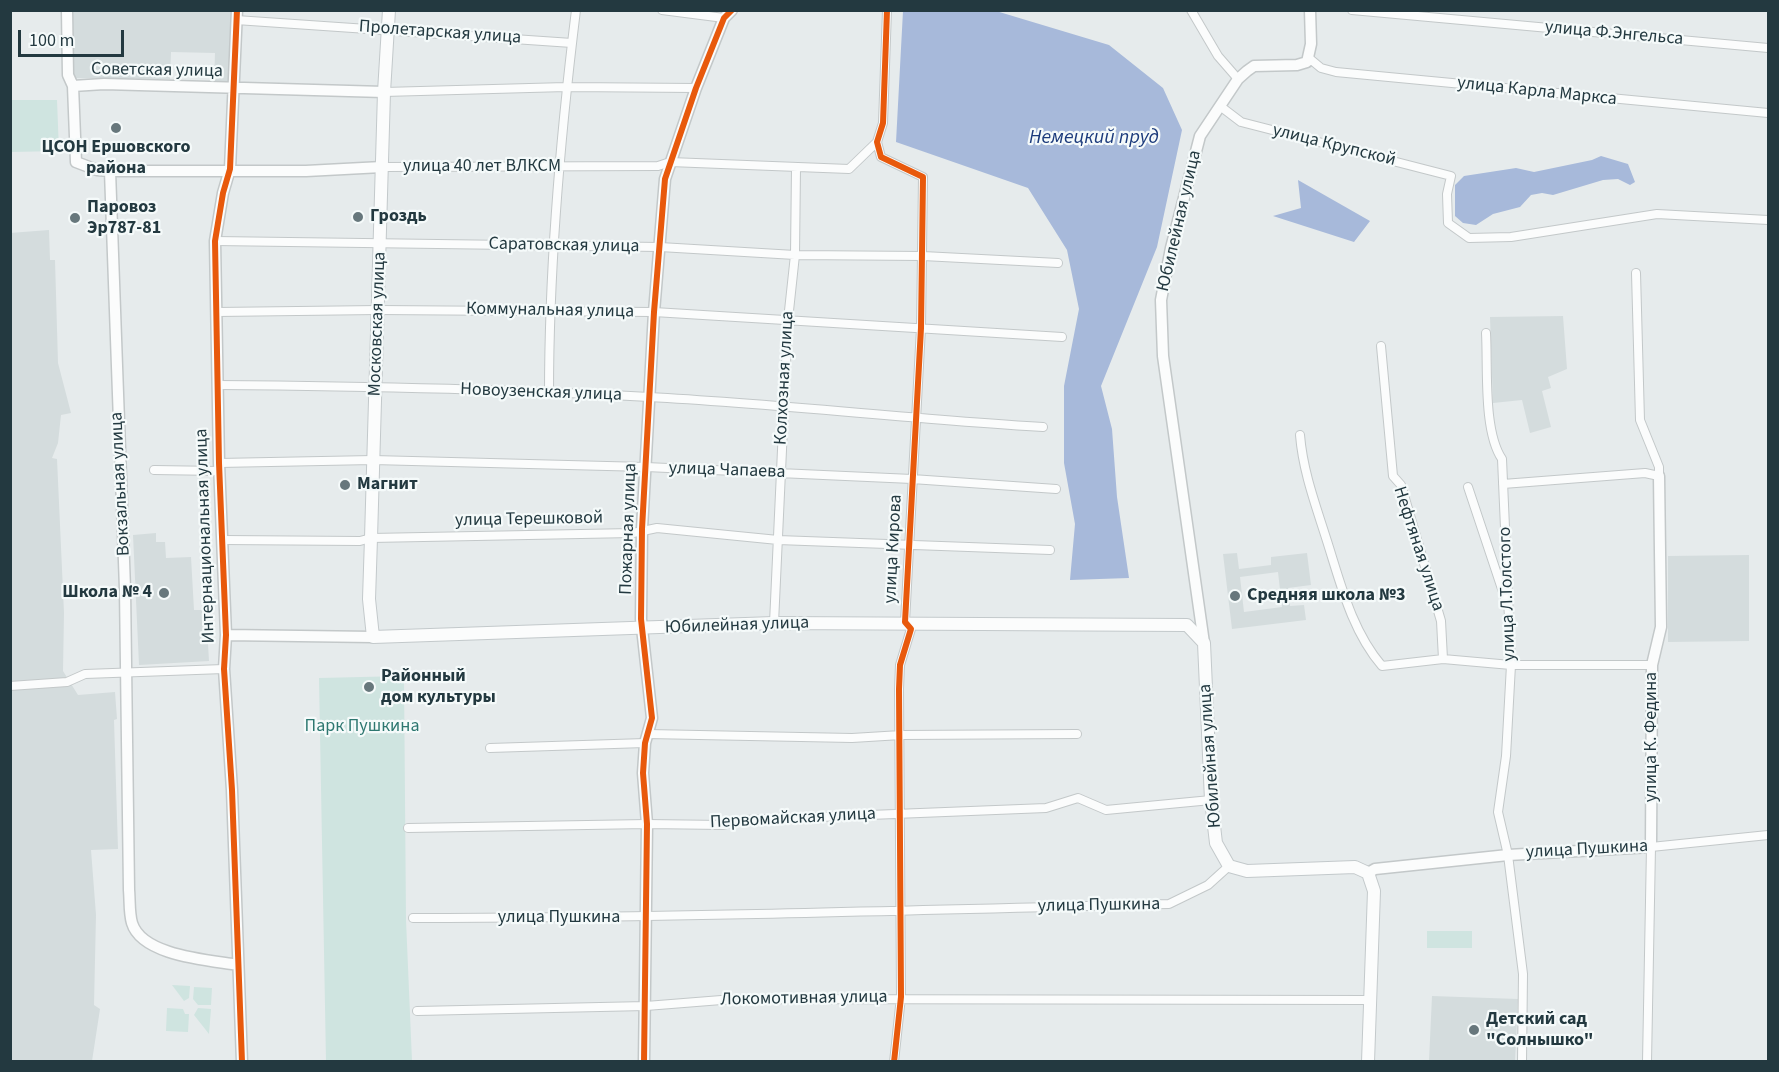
<!DOCTYPE html>
<html>
<head>
<meta charset="utf-8">
<style>
  body { margin:0 }
  #map { position:relative; width:1779px; height:1072px; overflow:hidden; background:#e6ebec; font-family:"Source Sans 3",sans-serif }
  canvas { display:block }
  .frame { position:absolute; inset:0; border:12px solid #233940; pointer-events:none }
  .scale { position:absolute; left:18px; top:30px; width:106px; height:27px; box-sizing:border-box; border:3px solid #233940; border-top:0; padding-left:8px; font-size:18px; line-height:21px; white-space:nowrap; color:#233940; -webkit-text-stroke:4px #f5fafa; paint-order:stroke }
</style>
</head>
<body>
<div id="map">
<canvas width="1779" height="1072"></canvas>
<div class="frame"></div>
<div class="scale">100 m</div>
</div>
<script>
const ctx = document.querySelector('canvas').getContext('2d');
ctx.lineJoin = 'round';
function fill(path, color) { ctx.fillStyle = color; ctx.fill(path, 'evenodd'); }
function trace(path, color, width, dash) { ctx.strokeStyle = color; ctx.lineWidth = width; ctx.lineCap = dash ? 'butt' : 'round'; ctx.setLineDash(dash || []); ctx.stroke(path); }
function write(font, color, halo, rows, align = 'center') {
  ctx.font = font + ' "Source Sans 3",sans-serif'; ctx.lineWidth = 4.5; ctx.setLineDash([]); ctx.textBaseline = 'middle'; ctx.strokeStyle = halo; ctx.fillStyle = color; for (const [text, x, y, turn = 0] of rows) {
    ctx.save(); ctx.translate(x, y); ctx.rotate((+turn || 0) * Math.PI / 180); ctx.textAlign = isNaN(turn) ? turn : align; if (halo) ctx.strokeText(text, 0, 0); ctx.fillText(text, 0, 0); ctx.restore();
  }
}
fill(new Path2D(`
  M 70,11 L 234,11 L 232,83 L 214,83 L 215,53 L 171,52 L 170,79 L 72,78 Z
  M 49,230 L 50,260 L 55,260 L 58,363 L 71,413 L 61,415 L 58,443 L 52,458 L 57,459 L 64,613 L 63,671 L 78,695 L 115,692 L 117,719 L 114,720 L 118,849 L 91,850 L 96,915 L 94,1005 L 100,1009 L 92,1061 L 11,1062 L 10,233 Z
  M 1563,316 L 1567,369 L 1548,377 L 1551,388 L 1542,391 L 1551,427 L 1530,433 L 1522,400 L 1493,403 L 1490,317 Z
  M 156,533 L 156,542 L 165,542 L 166,558 L 191,557 L 194,610 L 206,610 L 209,661 L 139,665 L 133,535 Z
  M 1237,553 L 1239,569 L 1271,565 L 1271,557 L 1307,553 L 1311,585 L 1288,588 L 1290,606 L 1304,605 L 1306,620 L 1232,629 L 1223,554 ZM 1278,572 L 1282,607 L 1244,612 L 1240,577 Z
  M 1749,555 L 1749,641 L 1668,642 L 1668,556 Z
  M 1432,996 L 1518,999 L 1515,1061 L 1429,1061 Z`), '#d4dcdd');
fill(new Path2D(`
  M 11,100 L 57,100 L 59,151 L 11,152 Z
  M 404,676 L 406,920 L 412,1061 L 326,1061 L 319,678 Z
  M 1427,931 L 1472,931 L 1472,948 L 1427,948 Z
  M 172,985 L 190,986 L 189,998 L 184,1001 Z
  M 194,987 L 212,988 L 211,1005 L 198,1005 L 193,999 Z
  M 167,1008 L 183,1009 L 185,1014 L 189,1014 L 188,1032 L 166,1031 Z
  M 198,1008 L 211,1009 L 209,1034 L 194,1015 Z`), '#cfe4e0');
fill(new Path2D(`
  M 903,11 L 996,11 L 1109,45 L 1163,88 L 1182,130 L 1157,247 L 1101,386 L 1112,429 L 1117,497 L 1129,578 L 1070,580 L 1075,524 L 1064,463 L 1064,386 L 1079,309 L 1067,250 L 1028,188 L 896,142 Z
  M 1601,156 L 1628,164 L 1635,182 L 1630,185 L 1618,179 L 1603,180 L 1553,195 L 1542,193 L 1531,195 L 1520,207 L 1493,214 L 1476,225 L 1463,223 L 1455,216 L 1455,185 L 1464,176 L 1516,168 L 1534,172 L 1592,160 Z
  M 1298,180 L 1370,221 L 1354,242 L 1273,216 L 1301,208 Z`), '#a7b9da');
const minor = new Path2D(`
  M 662,10 L 724,18
  M 887,10 L 883,123 L 877,142 L 881,157 L 923,177 L 921,328 L 905,622 L 911,629 L 900,665 L 899,689 L 901,997 L 894,1062
  M 1191,10 L 1218,56 L 1238,79
  M 1352,10 L 1768,48
  M 236,20 L 572,43
  M 1309,58 L 1321,68 L 1336,72 L 1768,113
  M 384,92 L 566,87 L 696,88
  M 1220,106 L 1241,122 L 1451,176 L 1447,194 L 1448,223 L 1469,238 L 1511,237 L 1657,214 L 1768,220
  M 382,167 L 658,166 L 670,162 L 849,169 L 877,142
  M 215,241 L 660,247 L 795,255 L 923,256 L 1058,263
  M 217,312 L 378,310 L 654,312 L 1062,337
  M 1486,333 C 1488,368 1483,431 1502,459 L 1511,665 L 1506,756 L 1498,812 L 1508,855 L 1523,974 L 1522,1062
  M 1381,346 L 1393,476 L 1401,485 L 1441,621 L 1443,659
  M 217,385 C 361,386 505,389 649,397 C 780,404 911,419 1043,427
  M 549,393 C 549,264 560,139 576,10
  M 1300,435 C 1303,472 1316,506 1327,541 C 1341,585 1352,631 1382,666 L 1443,659 L 1511,665 L 1652,665
  M 219,463 L 373,460 L 646,467 L 912,479 L 1056,489
  M 154,470 L 219,471
  M 1503,484 L 1645,473 L 1659,476 L 1659,467 L 1640,420 L 1636,273
  M 1468,487 L 1506,601
  M 223,540 L 360,541 L 371,538 L 633,533 L 657,528 L 778,540 L 1050,550
  M 774,623 L 788,320 L 795,255 L 796,168
  M 10,686 L 67,682 L 85,674 L 224,669
  M 648,734 L 852,738 L 901,735 L 1077,734
  M 490,748 L 645,743
  M 408,828 L 647,824 L 723,825 L 744,820 L 1046,808 L 1078,798 L 1106,810 L 1211,800
  M 413,918 C 665,918 917,910 1169,904 L 1208,885 L 1229,866
  M 417,1011 L 646,1006 L 734,999 L 1370,1000
  M 1647,1062 L 1651,847 L 1768,835`);
const tertiary = new Path2D(`
  M 67,10 L 68,75 L 73,86 L 76,162 L 97,170 L 110,171 L 306,171 L 382,167
  M 237,10 L 230,169 L 223,193 L 215,241 L 219,463 L 226,635 L 224,669 L 232,790 L 242,1062
  M 73,86 L 104,84 L 384,92
  M 110,171 L 125,589 L 129,890 C 130,901 129,913 132,923 C 142,956 209,960 238,965
  M 226,635 L 373,637
  M 1204,643 L 1163,356 L 1161,300 L 1171,248 L 1200,136 L 1238,79 L 1247,71 L 1254,66 L 1297,65 L 1307,62 L 1311,44 L 1310,10
  M 1368,873 L 1375,869 L 1508,855 L 1651,847 L 1652,665 L 1661,627 L 1659,476
  M 644,1062 L 647,824 L 643,773 L 645,743 L 652,718 L 641,619 L 642,529 L 654,312 L 665,179 L 696,88 L 724,18 L 732,10`);
const secondary = new Path2D(`
  M 389,10 L 384,92 L 371,538 L 369,599 L 373,637 L 774,623 L 1187,625 L 1204,643 L 1211,800 L 1216,843 L 1229,866 L 1247,871 L 1355,867 L 1368,873 L 1374,891 L 1368,1062`);
trace(minor, '#c3c8c9', 10);
trace(tertiary, '#c3c8c9', 13);
trace(secondary, '#c3c9cb', 14);
trace(minor, '#fbfcfc', 8);
trace(tertiary, '#fbfcfc', 10);
trace(secondary, '#fbfcfc', 12);
trace(new Path2D(`
  M 237,10 L 230,169 L 223,193 L 215,241 L 219,463 L 226,635 L 224,669 L 232,790 L 242,1062
  M 887,10 L 883,123 L 877,142 L 881,157 L 923,177 L 921,328 L 905,622 L 911,629 L 900,665 L 899,689 L 901,997 L 894,1062
  M 644,1062 L 647,824 L 643,773 L 645,743 L 652,718 L 641,619 L 642,529 L 654,312 L 665,179 L 696,88 L 724,18 L 732,10`), '#e8590c', 6);
for (const [x, y, r, color] of [
  [116,128,6,"#67777c"],
  [358,217,6,"#67777c"],
  [75,218,6,"#67777c"],
  [345,485,6,"#67777c"],
  [164,593,6,"#67777c"],
  [1235,596,6,"#67777c"],
  [369,687,6,"#67777c"],
  [1474,1030,6,"#67777c"]
]) { const dot = new Path2D(); dot.arc(x, y, r, 0, 2 * Math.PI); ctx.fillStyle = color; ctx.fill(dot); trace(dot, '#f5fafa', 2); }
write('18px', '#233940', '#f5fafa', [
  ["Пролетарская улица",440,33,4],
  ["улица Ф.Энгельса",1614,34,5],
  ["Советская улица",157,71,1],
  ["улица Карла Маркса",1537,92,6],
  ["улица Крупской",1334,146,14],
  ["улица 40 лет ВЛКСМ",482,167],
  ["Юбилейная улица",1180,221,-77],
  ["Саратовская улица",564,246,1],
  ["Коммунальная улица",550,311,1],
  ["Московская улица",378,324,-88],
  ["Колхозная улица",785,378,-87],
  ["Новоузенская улица",541,393,2],
  ["улица Чапаева",727,471,2],
  ["Вокзальная улица",121,484,-93],
  ["улица Терешковой",529,520,-1],
  ["Пожарная улица",629,529,-88],
  ["Интернациональная улица",206,536,-92],
  ["улица Кирова",894,549,-87],
  ["Нефтяная улица",1418,549,72],
  ["улица Л.Толстого",1508,594,-92],
  ["Юбилейная улица",737,626,-2],
  ["улица К. Федина",1652,737,-90],
  ["Юбилейная улица",1211,756,-94],
  ["Первомайская улица",793,819,-3],
  ["улица Пушкина",1587,850,-3],
  ["улица Пушкина",1099,906,-1],
  ["улица Пушкина",559,918],
  ["Локомотивная улица",804,999,-1]
]);
write('bold 18px', '#233940', '#f5fafa', [
  ["ЦСОН Ершовского",116,148,"center"],
  ["района",116,169,"center"],
  ["Паровоз",87,208],
  ["Эр787-81",87,229],
  ["Гроздь",370,217],
  ["Магнит",357,485],
  ["Школа № 4",152,593,"right"],
  ["Средняя школа №3",1247,596],
  ["Районный",381,677],
  ["дом культуры",381,698],
  ["Детский сад",1486,1020],
  ["\"Солнышко\"",1486,1041]
], 'left');
write('18px', '#2d7770', '#f5fafa', [
  ["Парк Пушкина",362,727]
]);
write('italic 20px', '#1c3b7c', '#f5fafa', [
  ["Немецкий пруд",1094,139]
]);
</script>
</body>
</html>
